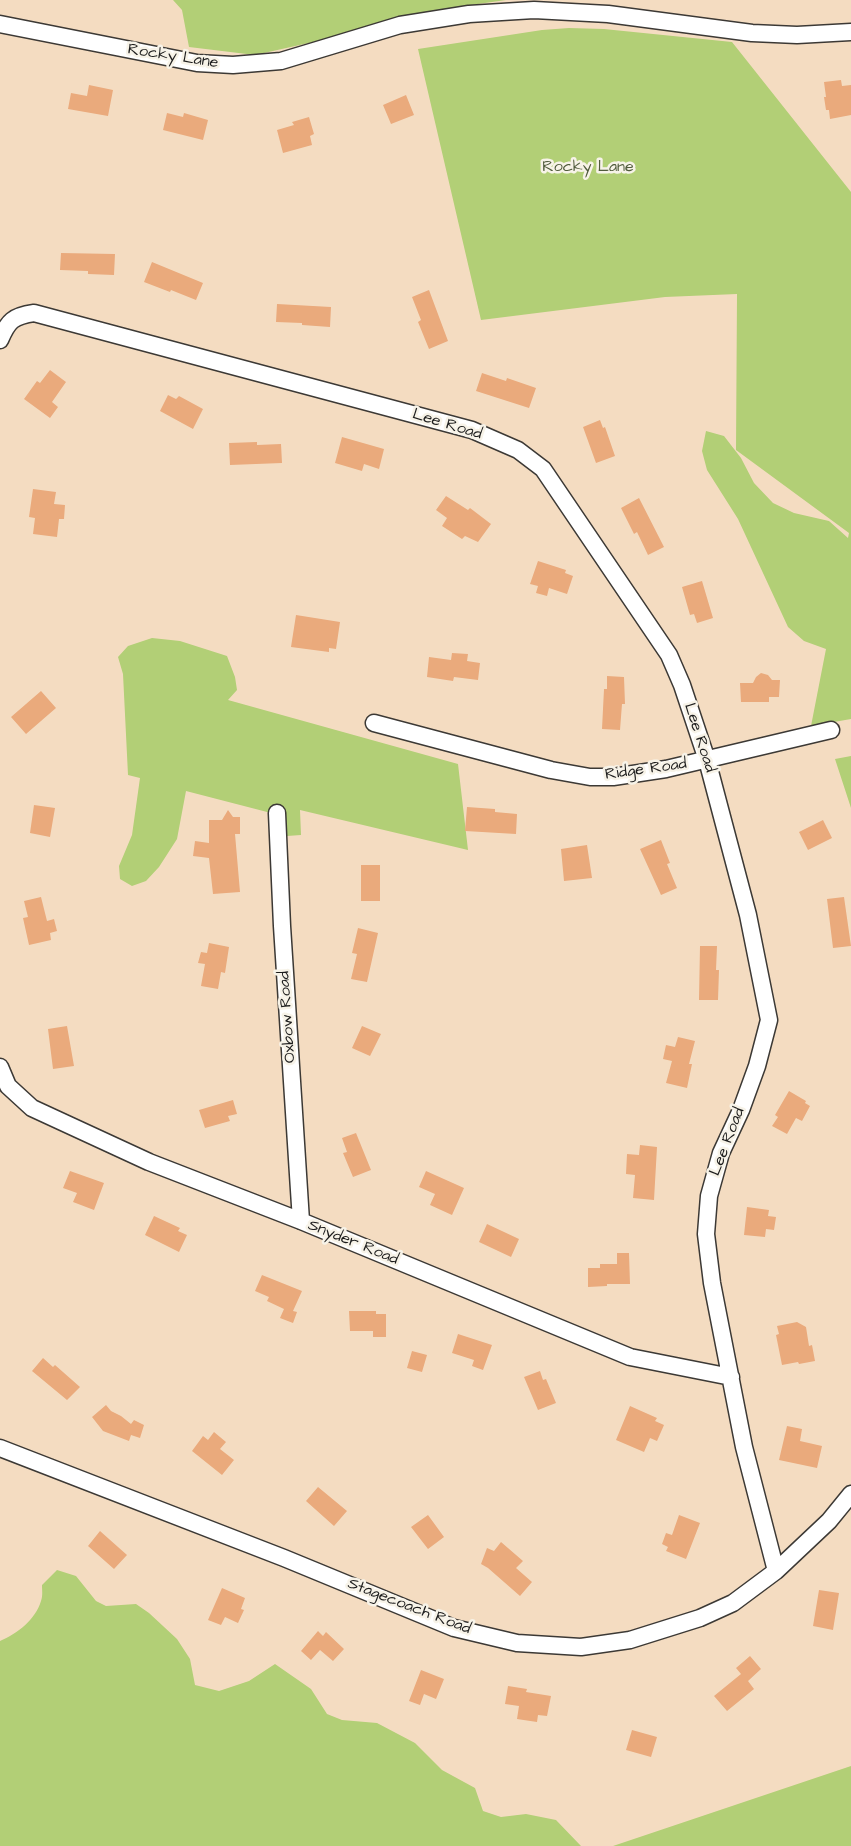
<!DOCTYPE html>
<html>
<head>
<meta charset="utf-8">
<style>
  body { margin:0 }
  canvas { display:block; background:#f4dcc1 }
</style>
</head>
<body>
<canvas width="851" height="1846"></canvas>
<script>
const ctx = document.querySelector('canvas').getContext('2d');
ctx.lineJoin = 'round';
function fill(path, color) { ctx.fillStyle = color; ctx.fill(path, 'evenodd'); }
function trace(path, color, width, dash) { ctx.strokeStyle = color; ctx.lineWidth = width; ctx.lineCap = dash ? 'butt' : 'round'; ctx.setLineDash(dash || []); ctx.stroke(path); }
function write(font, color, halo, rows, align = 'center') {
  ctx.font = font + ' "Architects Daughter",sans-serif'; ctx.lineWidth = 5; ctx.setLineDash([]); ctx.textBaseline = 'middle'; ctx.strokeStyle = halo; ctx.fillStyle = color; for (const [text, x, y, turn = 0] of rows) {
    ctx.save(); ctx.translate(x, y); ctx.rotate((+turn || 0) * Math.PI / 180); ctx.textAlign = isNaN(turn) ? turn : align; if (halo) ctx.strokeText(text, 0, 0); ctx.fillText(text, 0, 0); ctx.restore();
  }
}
fill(new Path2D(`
  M 173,0 L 540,0 L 506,0 L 471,5 L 387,21 L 331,38 L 255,55 L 189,47 L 182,10 Z
  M 569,28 L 604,29 L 732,42 L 851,192 L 851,719 L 811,726 L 826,649 L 804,641 L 788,627 L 738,519 L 707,470 L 702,451 L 706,431 L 724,436 L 741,458 L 754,483 L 773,503 L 794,513 L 829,521 L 848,538 L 849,533 L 736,450 L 737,294 L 665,297 L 481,320 L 418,49 L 542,30 Z
  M 152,638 L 180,641 L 227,656 L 235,677 L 237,690 L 228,700 L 458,764 L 468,850 L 300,810 L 301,835 L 273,837 L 271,813 L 186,791 L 177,839 L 159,867 L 146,881 L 132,886 L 120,879 L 119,866 L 132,835 L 140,778 L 128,775 L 123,674 L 118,657 L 128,646 Z
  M 851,756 L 851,808 L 835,759 Z
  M 57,1570 L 76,1576 L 96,1601 L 106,1606 L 136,1604 L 149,1613 L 177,1639 L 190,1659 L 195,1685 L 219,1691 L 249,1681 L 275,1664 L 311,1689 L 327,1714 L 342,1720 L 377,1723 L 415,1743 L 442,1770 L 475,1788 L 483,1811 L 501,1817 L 526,1814 L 556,1820 L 581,1846 L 0,1846 L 0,1641 C 17,1634 36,1619 41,1601 C 43,1596 42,1590 42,1585 Z
  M 851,1766 L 851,1846 L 613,1846 Z`), '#b2cf76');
fill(new Path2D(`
  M 841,80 L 842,86 L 851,85 L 851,115 L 830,119 L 829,110 L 826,110 L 824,97 L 826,97 L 824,82 Z
  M 89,85 L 113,90 L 108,116 L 68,109 L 71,93 L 87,96 Z
  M 406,95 L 414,115 L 391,124 L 383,105 Z
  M 167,113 L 183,117 L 184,113 L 208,120 L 203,140 L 163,130 Z
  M 309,117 L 314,134 L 310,136 L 312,145 L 283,153 L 277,130 L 294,125 L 292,122 Z
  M 61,253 L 115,254 L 114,275 L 88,274 L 88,271 L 60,270 Z
  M 152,262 L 203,283 L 196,300 L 171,290 L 170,292 L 144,282 Z
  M 429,290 L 448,341 L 429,349 L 418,322 L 421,320 L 412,297 Z
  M 277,304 L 331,307 L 330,327 L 302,325 L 302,323 L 276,322 Z
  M 50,370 L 66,382 L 52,402 L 58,407 L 50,418 L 24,399 L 37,381 L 40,383 Z
  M 482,373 L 506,381 L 507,378 L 536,388 L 529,408 L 476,391 Z
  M 168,395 L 176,399 L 179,396 L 203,409 L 193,429 L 160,411 Z
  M 600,420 L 603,428 L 605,427 L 615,456 L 596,463 L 583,427 Z
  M 342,437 L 384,449 L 379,469 L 364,464 L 362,471 L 335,463 Z
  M 257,442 L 257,445 L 281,444 L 282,463 L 230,465 L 229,443 Z
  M 33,489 L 56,492 L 54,504 L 65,505 L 64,519 L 59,519 L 57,537 L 33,534 L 35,518 L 29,517 Z
  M 446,496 L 468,510 L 470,508 L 491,524 L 478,542 L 465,536 L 462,539 L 442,526 L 447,518 L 436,510 Z
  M 639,498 L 664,547 L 648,555 L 637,532 L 634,534 L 621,508 Z
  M 538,561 L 566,570 L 565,573 L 573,576 L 567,594 L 549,588 L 547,596 L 536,593 L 538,586 L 530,584 Z
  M 702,581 L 713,618 L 697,623 L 694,614 L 690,615 L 682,587 Z
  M 296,615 L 340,622 L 336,649 L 329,648 L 329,652 L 291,647 Z
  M 452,653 L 468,654 L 467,661 L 480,663 L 478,680 L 454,677 L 453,681 L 427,677 L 429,657 L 451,660 Z
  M 761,673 L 768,675 L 772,680 L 780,680 L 779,697 L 769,697 L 769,702 L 741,702 L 740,683 L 753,683 L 756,677 Z
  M 607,676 L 624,677 L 625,704 L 622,704 L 620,730 L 602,729 L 604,689 L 607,689 Z
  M 41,691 L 56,708 L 26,734 L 11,717 Z
  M 34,805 L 55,808 L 50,837 L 30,833 Z
  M 467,807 L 495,809 L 495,812 L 517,814 L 516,834 L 465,831 Z
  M 228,810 L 233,817 L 240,817 L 240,834 L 235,834 L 240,892 L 213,894 L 209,858 L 193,856 L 195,841 L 209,843 L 209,820 L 222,820 Z
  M 823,820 L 832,838 L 808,850 L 799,832 Z
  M 661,840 L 670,863 L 667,864 L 677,888 L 661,895 L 640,849 Z
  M 587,845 L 592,878 L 564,881 L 561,849 Z
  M 361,865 L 380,865 L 380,901 L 361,901 Z
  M 41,897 L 47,921 L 54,919 L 57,931 L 50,933 L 51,940 L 29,945 L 23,918 L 28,917 L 24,901 Z
  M 844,897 L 851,946 L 833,948 L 827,899 Z
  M 358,928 L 378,933 L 367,982 L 351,979 L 357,954 L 352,953 Z
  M 209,943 L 229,947 L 225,973 L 221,972 L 218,989 L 201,986 L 205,964 L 198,963 L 201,952 L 207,953 Z
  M 700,946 L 717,946 L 716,970 L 719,970 L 718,1000 L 699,1000 Z
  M 67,1026 L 74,1066 L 53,1069 L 48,1029 Z
  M 362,1026 L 381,1034 L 370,1056 L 352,1048 Z
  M 678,1037 L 695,1041 L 689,1064 L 692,1064 L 687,1088 L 666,1083 L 672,1061 L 663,1059 L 666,1045 L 675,1047 Z
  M 789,1091 L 806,1101 L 805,1103 L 810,1106 L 802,1121 L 796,1118 L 787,1134 L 772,1126 L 778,1117 L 775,1115 Z
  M 233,1100 L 237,1114 L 228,1116 L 230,1121 L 205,1128 L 199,1110 Z
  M 356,1133 L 371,1170 L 353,1177 L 343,1153 L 347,1152 L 342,1138 Z
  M 640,1145 L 657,1147 L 654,1200 L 633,1198 L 635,1175 L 626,1174 L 627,1154 L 639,1155 Z
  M 70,1171 L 104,1183 L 94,1210 L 73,1202 L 77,1193 L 63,1188 Z
  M 426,1171 L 464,1188 L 452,1215 L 430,1205 L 435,1194 L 419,1187 Z
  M 747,1207 L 769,1210 L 768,1216 L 776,1217 L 774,1230 L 766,1229 L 765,1237 L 744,1235 Z
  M 154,1216 L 180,1228 L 178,1231 L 187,1235 L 179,1252 L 145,1235 Z
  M 487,1224 L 519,1239 L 511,1257 L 479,1242 Z
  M 617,1253 L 629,1253 L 630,1284 L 607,1284 L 607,1286 L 588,1287 L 588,1268 L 600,1268 L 600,1264 L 617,1264 Z
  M 262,1275 L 302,1291 L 293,1311 L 297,1312 L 293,1323 L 280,1318 L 284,1309 L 267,1301 L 269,1297 L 255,1291 Z
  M 349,1311 L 376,1311 L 376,1314 L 386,1314 L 386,1337 L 373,1337 L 373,1331 L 350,1331 Z
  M 797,1322 L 806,1327 L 809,1346 L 812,1345 L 815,1361 L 799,1364 L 798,1362 L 782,1365 L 776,1335 L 779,1334 L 777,1326 Z
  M 458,1334 L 492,1345 L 483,1370 L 472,1366 L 474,1360 L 452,1353 Z
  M 412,1351 L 427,1355 L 422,1372 L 407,1368 Z
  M 43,1358 L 53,1367 L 55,1365 L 80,1387 L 67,1400 L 32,1371 Z
  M 540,1371 L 543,1380 L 546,1379 L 556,1403 L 538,1410 L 524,1377 Z
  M 106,1405 L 111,1411 L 121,1416 L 131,1424 L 134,1420 L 144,1425 L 140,1438 L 131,1435 L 129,1441 L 103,1431 L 92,1417 Z
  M 630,1406 L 657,1418 L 655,1421 L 664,1425 L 657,1441 L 650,1438 L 644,1452 L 616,1440 Z
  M 787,1426 L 802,1429 L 800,1441 L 822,1446 L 817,1468 L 779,1460 Z
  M 214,1432 L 226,1442 L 220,1449 L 234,1460 L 222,1475 L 192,1451 L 203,1436 L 208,1440 Z
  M 318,1487 L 347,1511 L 334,1526 L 306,1501 Z
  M 428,1515 L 444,1537 L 428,1549 L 411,1527 Z
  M 679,1515 L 700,1523 L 686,1559 L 666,1551 L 668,1547 L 662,1544 L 666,1533 L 672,1535 Z
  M 100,1531 L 127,1555 L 114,1569 L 88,1546 Z
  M 501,1542 L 523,1561 L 516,1568 L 532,1582 L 520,1596 L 488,1568 L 481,1564 L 487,1548 L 494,1551 Z
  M 222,1588 L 245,1598 L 241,1609 L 244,1610 L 238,1623 L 225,1617 L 221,1625 L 208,1620 Z
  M 819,1590 L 839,1593 L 833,1630 L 813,1626 Z
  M 318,1631 L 323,1636 L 326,1632 L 344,1649 L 333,1661 L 320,1650 L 311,1660 L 301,1651 Z
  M 750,1656 L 761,1669 L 748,1681 L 754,1689 L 727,1711 L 714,1696 L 741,1674 L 736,1668 Z
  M 421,1670 L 444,1679 L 436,1699 L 424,1694 L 420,1705 L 409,1701 Z
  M 508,1686 L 527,1689 L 526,1692 L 551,1696 L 547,1716 L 538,1715 L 537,1722 L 517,1719 L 519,1706 L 505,1704 Z
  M 632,1730 L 657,1737 L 651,1757 L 626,1750 Z`), '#eaaa7c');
const minor = new Path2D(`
  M 0,24 L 197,63 L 233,65 L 281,61 L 400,25 L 469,14 L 534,10 L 608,14 L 752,33 L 797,35 L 851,32
  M 0,340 C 8,321 13,316 34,313 L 472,430 L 518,450 L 543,469 L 669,655 L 682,685 L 707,760 L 748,915 L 769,1020 L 757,1066 L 741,1110 L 721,1153 L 709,1196 L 706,1234 L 712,1283 L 744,1447 L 776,1571
  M 374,723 L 551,770 L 590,777 L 613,777 L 666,769 L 831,730
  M 277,813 L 282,926 L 301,1221
  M 0,1067 L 8,1086 L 32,1108 L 149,1162 L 301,1221 L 630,1357 L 731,1377
  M 0,1448 L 284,1558 L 454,1628 L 517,1643 L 581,1647 L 630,1640 L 700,1618 L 733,1603 L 776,1571 L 829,1521 L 851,1494`);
trace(minor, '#3c3935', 19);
trace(minor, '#fff', 16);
write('16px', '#1c1c1c', '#f7f3e8', [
  ["Rocky Lane",173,57,9],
  ["Lee Road",447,425,17],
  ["Lee Road",699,738,72],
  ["Ridge Road",646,770,-8],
  ["Oxbow Road",288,1017,-94],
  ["Lee Road",728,1142,-69],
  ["Snyder Road",353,1243,22],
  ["Stagecoach Road",409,1607,21]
]);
write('16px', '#505b3c', '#f7f3e8', [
  ["Rocky Lane",588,168]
]);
</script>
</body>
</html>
